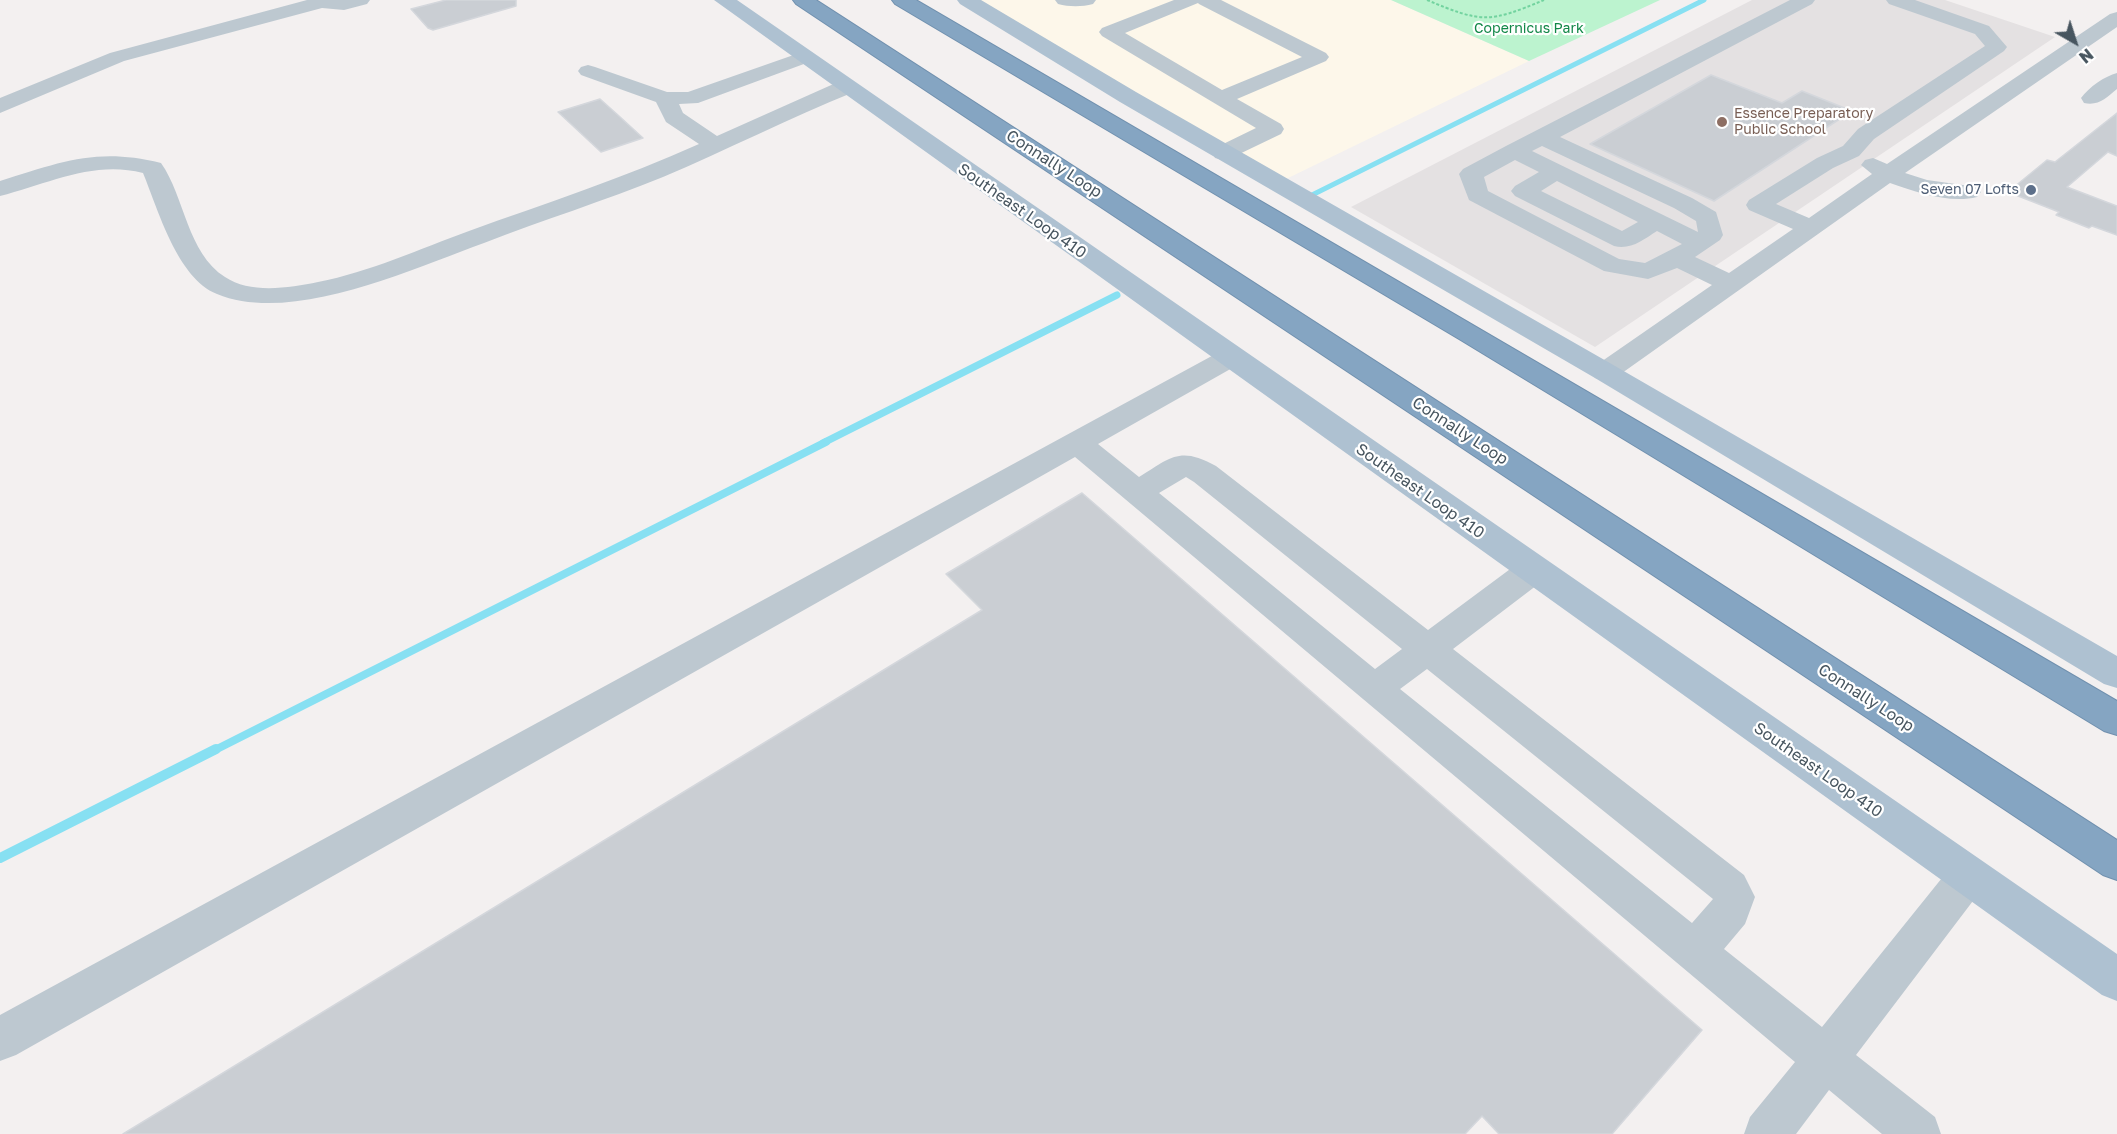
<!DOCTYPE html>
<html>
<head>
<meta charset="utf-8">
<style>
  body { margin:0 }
  #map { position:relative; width:2117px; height:1134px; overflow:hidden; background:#f3f0f0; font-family:"Golos Text",sans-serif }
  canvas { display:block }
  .north { position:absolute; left:2045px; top:12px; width:60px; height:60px; -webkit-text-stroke:4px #fff; paint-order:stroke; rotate:141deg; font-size:16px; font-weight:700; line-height:24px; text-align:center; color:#47555f }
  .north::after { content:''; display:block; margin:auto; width:21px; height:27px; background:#47555f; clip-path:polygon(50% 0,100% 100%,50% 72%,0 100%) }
</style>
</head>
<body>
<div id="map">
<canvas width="2117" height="1134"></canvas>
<div class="north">N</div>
</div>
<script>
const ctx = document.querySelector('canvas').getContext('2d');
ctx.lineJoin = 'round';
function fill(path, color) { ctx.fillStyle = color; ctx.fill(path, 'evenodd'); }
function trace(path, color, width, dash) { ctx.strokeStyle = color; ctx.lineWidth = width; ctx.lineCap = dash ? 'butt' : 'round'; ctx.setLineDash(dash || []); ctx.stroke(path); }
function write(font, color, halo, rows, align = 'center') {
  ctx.font = font + ' "Golos Text",sans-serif'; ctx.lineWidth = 4.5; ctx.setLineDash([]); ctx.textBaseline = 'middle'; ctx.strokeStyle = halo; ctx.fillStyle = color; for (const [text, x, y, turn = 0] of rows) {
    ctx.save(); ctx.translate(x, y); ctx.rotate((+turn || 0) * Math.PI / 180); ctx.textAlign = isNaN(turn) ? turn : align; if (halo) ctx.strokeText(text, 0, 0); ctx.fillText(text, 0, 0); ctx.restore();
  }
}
fill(new Path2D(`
  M 971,0 L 1391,0 L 1529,61 L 1284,180 Z`), '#fdf7ea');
fill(new Path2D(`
  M 1752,0 L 1945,0 L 2055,37 L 1595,347 L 1351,207 Z`), '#e4e1e2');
fill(new Path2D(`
  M 1391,0 L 1660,0 L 1529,61 Z`), '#bcf3cf');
trace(new Path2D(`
  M 1310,196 L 1704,0`), '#87e0f2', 5);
trace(new Path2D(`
  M 823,443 L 1117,295`), '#87e0f2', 7);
trace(new Path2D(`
  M 213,751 L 826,442`), '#87e0f2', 8);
trace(new Path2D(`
  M 0,858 L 216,749`), '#87e0f2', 10);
const building = new Path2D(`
  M 446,0 L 516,0 L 516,6 L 433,30 L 428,28 L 411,9 Z
  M 1711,75 L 1782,103 L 1802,91 L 1852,111 L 1714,201 L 1590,144 Z
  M 600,99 L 619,116 L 643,138 L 601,152 L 558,112 Z
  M 2117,113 L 2117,156 L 2108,152 L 2067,187 L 2117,206 L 2117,235 L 2092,226 L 2089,228 L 2056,215 L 2059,212 L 2008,192 L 2047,160 L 2055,162 Z
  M 1082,493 L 1702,1030 L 1612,1134 L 1499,1134 L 1482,1116 L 1465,1134 L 123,1134 L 982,610 L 946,574 Z`);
fill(building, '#caced3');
trace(building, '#d4d7dc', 1.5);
const highway = new Path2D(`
  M 793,0 L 816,0 L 2117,840 L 2117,880 L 2103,875 L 796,4 Z
  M 892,0 L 916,0 L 2117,701 L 2117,735 L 2104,731 L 1459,339 L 895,4 Z`);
trace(highway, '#7090ae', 2);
trace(new Path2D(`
  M 1427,0 C 1482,23 1489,23 1544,0`), '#72d39f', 2, [3, 2]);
fill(new Path2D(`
  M 307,0 L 370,0 L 367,4 L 344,10 L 322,8 L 124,61 L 0,113 L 0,98 L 110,53 Z
  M 1055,0 L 1096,0 L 1093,4 C 1082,7 1069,7 1058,4 Z
  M 1174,0 L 1221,0 L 1326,53 L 1329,57 L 1326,61 L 1237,99 L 1281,124 L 1284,129 L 1281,134 L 1231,158 L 1223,160 L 1215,158 L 1212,153 L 1215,148 L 1256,128 L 1102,36 L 1099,32 L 1102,28 ZM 1198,3 L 1199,4 L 1302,57 L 1222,90 L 1125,33 Z
  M 1790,0 L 1815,0 L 1812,4 L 1560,137 L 1692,198 L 1716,212 L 1723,235 L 1720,240 L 1695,257 L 1729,273 L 1793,229 L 1749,210 L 1746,205 L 1749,200 L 1817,158 L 1843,146 L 1858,129 L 1985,46 L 1975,34 L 1889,4 L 1886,0 L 1915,0 L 1989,26 L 2007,47 L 2004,51 L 1874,139 L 1859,156 L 1833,168 L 1776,204 L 1809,218 L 1872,174 L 1861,165 L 1865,160 L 1873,158 L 1887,164 L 2110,14 L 2117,12 L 2117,27 L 1905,173 L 1927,180 L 1977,187 L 1981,192 L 1977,197 C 1950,204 1916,192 1890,183 L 1615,378 L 1605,381 L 1595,378 L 1591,372 L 1595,366 L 1712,285 L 1677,268 L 1648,279 L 1604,271 L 1469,200 L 1459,174 L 1463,169 L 1506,146 ZM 1542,146 L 1674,208 L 1696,221 L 1698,232 L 1532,151 ZM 1515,160 L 1539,172 L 1515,186 L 1511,191 L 1515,196 L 1614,246 C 1631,250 1643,240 1657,231 L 1682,244 L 1645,263 L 1619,259 L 1488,191 L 1484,177 ZM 1557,181 L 1638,222 L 1622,231 L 1541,191 Z
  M 805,51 L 812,53 L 815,57 L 812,61 L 698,103 L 679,104 L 683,113 L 717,136 L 838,82 L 846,81 L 854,82 L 857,87 L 854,92 C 789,118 727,150 663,177 C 604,201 543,220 484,243 C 412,269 292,325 217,294 C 177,278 158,209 143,173 C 93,160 48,184 0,196 L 0,181 C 61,162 97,147 161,163 C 185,197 187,253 225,277 C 250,294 289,288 318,282 C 370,272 419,249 469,231 C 546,203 624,178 699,144 L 666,122 L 656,102 L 581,75 L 578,71 L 581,67 L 588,65 L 595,67 L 667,92 L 688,92 Z
  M 2117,73 L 2117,89 C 2106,98 2099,106 2084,103 L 2081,98 C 2089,87 2105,76 2117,73 Z
  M 1231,348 L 1241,351 L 1245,357 L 1241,363 L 1098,444 L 1139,477 C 1171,457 1180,446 1216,466 L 1428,630 L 1521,561 L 1533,557 L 1545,561 L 1550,570 L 1545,579 L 1453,649 L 1744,875 L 1755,897 L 1745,924 L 1724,949 L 1822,1027 L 1954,863 L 1968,857 L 1982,863 L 1988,876 L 1982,889 L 1856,1055 L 1935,1117 L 1941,1134 L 1882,1134 L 1829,1090 L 1796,1134 L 1744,1134 L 1750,1117 L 1795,1062 L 1075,457 L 16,1055 L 0,1061 L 0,1015 L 1221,351 ZM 1186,477 L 1194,482 L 1402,649 L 1375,669 L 1159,493 ZM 1427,669 L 1713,899 L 1692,923 L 1400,689 Z`), '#bdc8d0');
fill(new Path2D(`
  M 714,0 L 737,0 L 2117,954 L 2117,1001 L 2102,995 Z
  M 957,0 L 981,0 L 1136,92 L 1615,366 L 2117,656 L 2117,688 L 2104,684 L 1595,378 L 1120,102 L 960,4 Z`), '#aec1d1');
fill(highway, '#85a5c2');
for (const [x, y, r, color] of [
  [1722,122,6,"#8d6e63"],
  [2031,190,6,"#5c6f8a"]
]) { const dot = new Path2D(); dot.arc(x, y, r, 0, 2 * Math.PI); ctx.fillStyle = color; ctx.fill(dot); trace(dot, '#fff', 2); }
write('14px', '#118747', '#fff', [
  ["Copernicus Park",1529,29]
]);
write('14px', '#785e54', '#fff', [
  ["Essence Preparatory",1734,114],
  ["Public School",1734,130]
], 'left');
write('14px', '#4e5e75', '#fff', [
  ["Seven 07 Lofts",2019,190]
], 'right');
write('16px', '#47555f', '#fff', [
  ["Connally Loop",1054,164,33],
  ["Southeast Loop 410",1022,211,35],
  ["Connally Loop",1460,431,33],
  ["Southeast Loop 410",1420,491,35],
  ["Connally Loop",1866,698,33],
  ["Southeast Loop 410",1818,770,35]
]);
</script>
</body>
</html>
